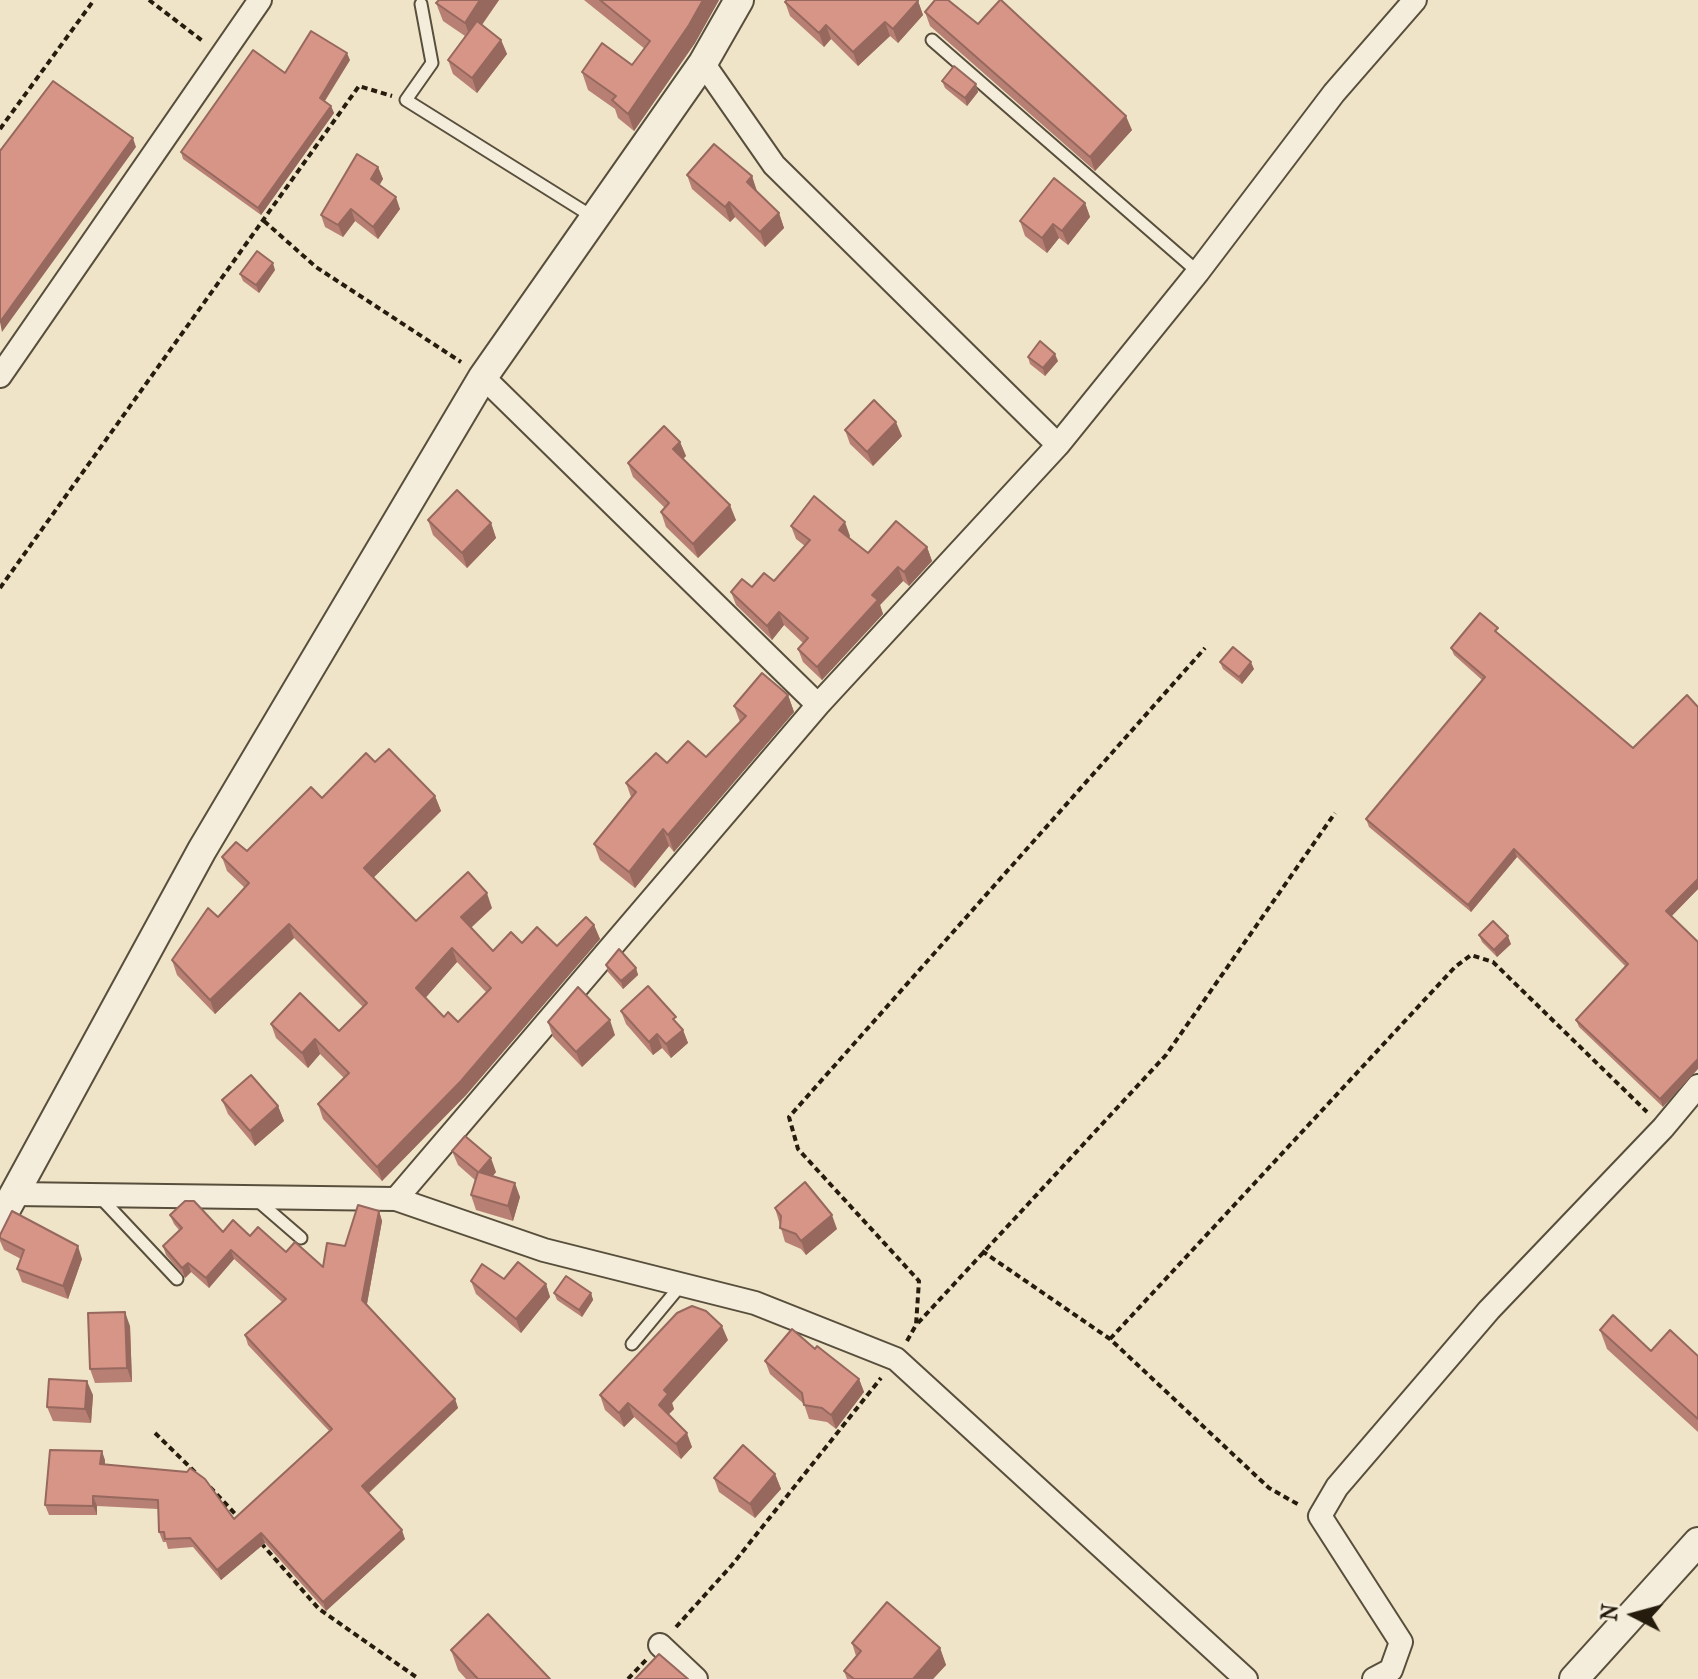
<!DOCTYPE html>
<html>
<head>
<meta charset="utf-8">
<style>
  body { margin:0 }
  #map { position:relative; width:1698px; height:1679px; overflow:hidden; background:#efe4c7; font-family:"IM FELL French Canon",serif }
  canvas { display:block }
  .north { position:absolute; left:1594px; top:1575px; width:80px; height:80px; -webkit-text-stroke:6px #f5eddb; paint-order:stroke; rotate:276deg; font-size:22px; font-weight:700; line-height:32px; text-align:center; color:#261c0e }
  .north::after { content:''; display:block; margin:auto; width:28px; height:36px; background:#261c0e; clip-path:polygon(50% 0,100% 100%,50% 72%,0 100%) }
</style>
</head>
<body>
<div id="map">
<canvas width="1698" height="1679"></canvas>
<div class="north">N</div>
</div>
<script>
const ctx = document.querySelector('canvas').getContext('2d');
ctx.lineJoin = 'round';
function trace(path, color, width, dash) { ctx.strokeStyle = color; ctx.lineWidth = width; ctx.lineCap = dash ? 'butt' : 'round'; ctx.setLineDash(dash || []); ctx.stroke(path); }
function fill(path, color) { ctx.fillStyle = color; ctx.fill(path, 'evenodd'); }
const service = new Path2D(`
  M 421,4 L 432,63 L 406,100 L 593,217
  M 932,40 L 1198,272
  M 100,1197 L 177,1279
  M 257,1200 L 301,1238
  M 632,1344 L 681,1285`);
const minor = new Path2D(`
  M 703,63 L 774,165 L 1058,445
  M 0,376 L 260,0
  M 483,377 L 818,705
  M 14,1194 L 396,1199 L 544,1250 L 755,1303 L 896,1359 L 1246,1679
  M 396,1199 L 818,705 L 1058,445 L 1198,272 L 1334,93 L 1415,0
  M 660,1645 L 696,1679
  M 1374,1679 L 1391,1670 L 1401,1642 L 1320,1516 L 1337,1487 L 1489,1310 L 1663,1128 L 1698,1086`);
const tertiary = new Path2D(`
  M 0,1220 L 202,850 L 483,377 L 703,63 L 739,0
  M 1574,1679 L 1698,1542`);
trace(service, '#584e3c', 15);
trace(minor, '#584e3c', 26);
trace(tertiary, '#584e3c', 32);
trace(new Path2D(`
  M 149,0 L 204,42
  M 0,129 L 94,0
  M 264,221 L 316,267 L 461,362
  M 0,588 L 359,86 L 392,96
  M 982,1251 L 1110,1339 L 1269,1488 L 1301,1506
  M 918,1323 L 1166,1055 L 1335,813
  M 1110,1339 L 1455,967 L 1471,955 L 1493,962 L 1647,1112
  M 907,1341 L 916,1325 L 919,1281 L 798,1149 L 789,1117 L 1205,648
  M 155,1433 L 198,1475
  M 210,1487 L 239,1518
  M 261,1543 L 319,1609 L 419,1679
  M 676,1627 L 732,1565 L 881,1378
  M 628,1679 L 646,1660`), '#261c0e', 4, [6, 4]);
trace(service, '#f5eddb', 11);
trace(minor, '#f5eddb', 22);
trace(tertiary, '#f5eddb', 28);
fill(new Path2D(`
  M 439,0 L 499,0 L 482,25 L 501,40 L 507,54 L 477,93 L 453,74 L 448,60 L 465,36 L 443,21 L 436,3 Z
  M 584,0 L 719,0 L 695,43 L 634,131 L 618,118 L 615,109 L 588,90 L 582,72 L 632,65 L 645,49 Z
  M 918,1 L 923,15 L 898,43 L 890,36 L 858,66 L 831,39 L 824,47 L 790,16 L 785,2 Z
  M 925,12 L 1132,130 L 1095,171 L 930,26 Z
  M 350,60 L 325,101 L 331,106 L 334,113 L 261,215 L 183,159 L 181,152 L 285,73 Z
  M 942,81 L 976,84 L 978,92 L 967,106 L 945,88 Z
  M 378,167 L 383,179 L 379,185 L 400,209 L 378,239 L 355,221 L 343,237 L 325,227 L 321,215 Z
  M 687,175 L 752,176 L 756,192 L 779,213 L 784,228 L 765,247 L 735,217 L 730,222 L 692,189 Z
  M 1085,203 L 1090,217 L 1068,245 L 1059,238 L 1047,253 L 1025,236 L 1020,221 Z
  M 275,270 L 259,293 L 243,281 L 240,274 Z
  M 1028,357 L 1058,361 L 1045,376 L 1030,364 Z
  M 845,430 L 902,436 L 873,466 L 850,444 Z
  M 680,442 L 686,456 L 683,459 L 736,520 L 698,558 L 666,527 L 661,512 L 665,508 L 633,477 L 628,463 Z
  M 428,520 L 491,523 L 496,538 L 467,568 L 433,535 Z
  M 791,526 L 850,536 L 849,538 L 868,553 L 927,547 L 932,561 L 909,586 L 903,581 L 880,605 L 883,614 L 822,680 L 803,662 L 798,649 L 803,643 L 784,625 L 772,640 L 736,605 L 731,592 L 774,581 L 805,546 L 796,539 Z
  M 1500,635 L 1698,889 L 1671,916 L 1663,1107 L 1579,1027 L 1576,1020 L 1626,967 L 1517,857 L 1471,912 L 1369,827 L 1366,819 L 1482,680 L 1454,655 L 1451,648 Z
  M 1220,662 L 1254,669 L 1242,684 L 1223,669 Z
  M 788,695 L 794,712 L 674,852 L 669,846 L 635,888 L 600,860 L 594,844 L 631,797 L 626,783 L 667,763 L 706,757 L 740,722 L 734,706 Z
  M 375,762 L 435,796 L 441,811 L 373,878 L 416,921 L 492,908 L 471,928 L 493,951 L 522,943 L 557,946 L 594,925 L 600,939 L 466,1095 L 382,1181 L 323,1119 L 318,1104 L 344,1078 L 320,1054 L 308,1068 L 276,1038 L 271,1024 L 339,1031 L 363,1007 L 294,938 L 215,1014 L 177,975 L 172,960 L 218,917 L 245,888 L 227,871 L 222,857 L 247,851 L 322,798 ZM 457,962 L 486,992 L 458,1022 L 444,1017 L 425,998 Z
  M 1479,935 L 1511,944 L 1497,957 L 1482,942 Z
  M 606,965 L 636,968 L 638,975 L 623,989 L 608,972 Z
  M 621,1011 L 683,1030 L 688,1043 L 671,1058 L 662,1048 L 653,1055 L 626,1024 Z
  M 548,1022 L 615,1035 L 582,1067 L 553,1037 Z
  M 222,1100 L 278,1106 L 284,1121 L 255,1146 L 228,1114 Z
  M 452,1151 L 496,1172 L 493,1176 L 520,1197 L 513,1221 L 476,1210 L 471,1195 L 475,1180 L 458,1165 Z
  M 775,1208 L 837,1229 L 806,1255 L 801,1249 L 785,1242 Z
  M 379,1211 L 382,1221 L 367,1304 L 455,1399 L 458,1408 L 369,1493 L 405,1539 L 326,1611 L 265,1543 L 221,1580 L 193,1547 L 168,1549 L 166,1542 L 163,1542 L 159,1532 L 158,1509 L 97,1506 L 97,1515 L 49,1515 L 45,1505 L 105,1460 L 105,1464 L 234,1519 L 330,1432 L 248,1345 L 245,1335 L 282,1302 L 234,1259 L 209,1288 L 191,1272 L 185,1278 L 166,1255 L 163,1246 L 179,1230 L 174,1224 L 170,1215 L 223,1232 L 250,1236 L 286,1252 L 323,1267 Z
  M 0,1235 L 82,1259 L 68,1299 L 22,1282 L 17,1269 L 21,1259 L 4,1250 L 0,1241 Z
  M 504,1279 L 546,1284 L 550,1297 L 521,1333 L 476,1294 L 471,1281 Z
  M 554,1293 L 591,1293 L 593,1300 L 582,1317 L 557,1300 Z
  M 130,1326 L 132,1382 L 95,1383 L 90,1369 Z
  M 1600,1330 L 1651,1351 L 1698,1356 L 1698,1432 L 1607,1349 Z
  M 728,1340 L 672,1403 L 674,1409 L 668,1415 L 692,1447 L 681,1459 L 634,1417 L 624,1427 L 605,1410 L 600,1395 Z
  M 765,1361 L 859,1379 L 864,1392 L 836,1429 L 827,1422 L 809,1419 L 804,1404 L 770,1374 Z
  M 93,1395 L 91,1423 L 53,1421 L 47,1407 Z
  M 775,1474 L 781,1489 L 755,1518 L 719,1492 L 714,1478 Z
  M 852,1643 L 940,1648 L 946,1665 L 933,1679 L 847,1679 L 844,1671 L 856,1656 Z
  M 451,1650 L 550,1679 L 466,1679 L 458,1670 Z`), '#b88074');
fill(new Path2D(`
  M 480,0 L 499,0 L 471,40 L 465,23 Z
  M 703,0 L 719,0 L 695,43 L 634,131 L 628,114 Z
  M 918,1 L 923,15 L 898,43 L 893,29 Z
  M 885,22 L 890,36 L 858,66 L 853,52 Z
  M 826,25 L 831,39 L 824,47 L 819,33 Z
  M 501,40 L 507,54 L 477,93 L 472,78 Z
  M 347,53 L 350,60 L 322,105 L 320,98 Z
  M 976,84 L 978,92 L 967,106 L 965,98 Z
  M 331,106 L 334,113 L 261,215 L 258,208 Z
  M 1126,116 L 1132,130 L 1095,171 L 1090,157 Z
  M 133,138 L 136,147 L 2,332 L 0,322 Z
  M 378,167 L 383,179 L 376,191 L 371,179 Z
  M 752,176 L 757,191 L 752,197 L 747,182 Z
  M 396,197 L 400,209 L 378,239 L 373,227 Z
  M 729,202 L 735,217 L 730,222 L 725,207 Z
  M 1085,203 L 1090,217 L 1068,245 L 1062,231 Z
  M 351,209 L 355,221 L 343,237 L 338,225 Z
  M 779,213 L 784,228 L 765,247 L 760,232 Z
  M 1053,224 L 1059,238 L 1047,253 L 1042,238 Z
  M 273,263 L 275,270 L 259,293 L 256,285 Z
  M 1055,354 L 1058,361 L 1045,376 L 1043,368 Z
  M 896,422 L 902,436 L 873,466 L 867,452 Z
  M 680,442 L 686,456 L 678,463 L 673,449 Z
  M 730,505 L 736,520 L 698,558 L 693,544 Z
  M 845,522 L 850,536 L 844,544 L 839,530 Z
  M 491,523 L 496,538 L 467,568 L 462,553 Z
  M 927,547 L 932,561 L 909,586 L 904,572 Z
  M 898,567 L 903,581 L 880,605 L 883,614 L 822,680 L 817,667 L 872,595 Z
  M 779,612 L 784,625 L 772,640 L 767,626 Z
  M 1251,662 L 1254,669 L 1242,684 L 1239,677 Z
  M 788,695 L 794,712 L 674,852 L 668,835 Z
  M 435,796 L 441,811 L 369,882 L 364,868 Z
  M 663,829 L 669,846 L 635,888 L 629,872 Z
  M 1514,849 L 1517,857 L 1471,912 L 1468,905 Z
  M 1698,879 L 1698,889 L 1669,919 L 1666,911 Z
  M 487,893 L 492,908 L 466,932 L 461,917 Z
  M 289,924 L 294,938 L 215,1014 L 210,1000 Z
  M 594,925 L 600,939 L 466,1095 L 382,1181 L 377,1167 Z
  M 1508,936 L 1511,944 L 1497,957 L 1494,950 Z
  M 452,948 L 457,962 L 421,1003 L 416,988 Z
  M 636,968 L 638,975 L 623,989 L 621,981 Z
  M 610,1020 L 615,1035 L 582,1067 L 576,1052 Z
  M 683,1030 L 688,1043 L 671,1058 L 666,1044 Z
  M 657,1034 L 662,1048 L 653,1055 L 649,1042 Z
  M 315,1039 L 320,1054 L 308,1068 L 302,1053 Z
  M 1698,1059 L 1698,1069 L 1663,1107 L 1660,1099 Z
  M 278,1106 L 284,1121 L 255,1146 L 250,1131 Z
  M 491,1158 L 496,1172 L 484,1186 L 479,1172 Z
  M 515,1183 L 520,1197 L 513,1221 L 508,1206 Z
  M 379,1211 L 382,1221 L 366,1309 L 362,1300 Z
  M 832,1215 L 837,1229 L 806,1255 L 801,1241 Z
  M 78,1246 L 82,1259 L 68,1299 L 63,1286 Z
  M 231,1250 L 234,1259 L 209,1288 L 206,1278 Z
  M 188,1263 L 191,1272 L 185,1278 L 182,1268 Z
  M 546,1284 L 550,1297 L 521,1333 L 516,1319 Z
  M 591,1293 L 593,1300 L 582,1317 L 579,1310 Z
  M 125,1312 L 130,1326 L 132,1382 L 127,1368 Z
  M 722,1326 L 728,1340 L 672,1403 L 674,1409 L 664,1419 L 659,1405 L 664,1390 Z
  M 859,1379 L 864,1392 L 836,1429 L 831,1415 Z
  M 87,1381 L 93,1395 L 91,1423 L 85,1409 Z
  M 455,1399 L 458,1408 L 366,1495 L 362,1486 Z
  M 628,1403 L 634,1417 L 624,1427 L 619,1413 Z
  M 687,1433 L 692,1447 L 681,1459 L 676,1444 Z
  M 102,1451 L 105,1460 L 104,1473 L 100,1464 Z
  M 775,1474 L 781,1489 L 755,1518 L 750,1504 Z
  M 93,1496 L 97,1506 L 97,1515 L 93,1506 Z
  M 402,1530 L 405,1539 L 326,1611 L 323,1602 Z
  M 261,1533 L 265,1543 L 221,1580 L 217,1570 Z
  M 940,1648 L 946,1665 L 933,1679 L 913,1679 Z`), '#96685e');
const building = new Path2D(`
  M 439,0 L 480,0 L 465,23 L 436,3 Z
  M 600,0 L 703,0 L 689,25 L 628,114 L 612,100 L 616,96 L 582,72 L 602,43 L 632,65 L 650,41 Z
  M 787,0 L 918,0 L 918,1 L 893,29 L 885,22 L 853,52 L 826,25 L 819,33 L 785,2 Z
  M 935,0 L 948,0 L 978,24 L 1000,0 L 1001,0 L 1126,116 L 1090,157 L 925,12 Z
  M 477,21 L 501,40 L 472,78 L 448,60 Z
  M 311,31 L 347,53 L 320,98 L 331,106 L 258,208 L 181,152 L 253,50 L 285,73 Z
  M 954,66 L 976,84 L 965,98 L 942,81 Z
  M 53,81 L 133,138 L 0,322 L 0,151 Z
  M 714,144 L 752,176 L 747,182 L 779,213 L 760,232 L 729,202 L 725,207 L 687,175 Z
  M 357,154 L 378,167 L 371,179 L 396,197 L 373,227 L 351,209 L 338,225 L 321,215 Z
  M 1054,178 L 1085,203 L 1062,231 L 1053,224 L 1042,238 L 1020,221 Z
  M 257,251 L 273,263 L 256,285 L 240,274 Z
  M 1040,341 L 1055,354 L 1043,368 L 1028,357 Z
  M 874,400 L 896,422 L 867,452 L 845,430 Z
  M 664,426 L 680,442 L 673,449 L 730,505 L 693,544 L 661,512 L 669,503 L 628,463 Z
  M 457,490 L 491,523 L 462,553 L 428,520 Z
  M 814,496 L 845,522 L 839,530 L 868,553 L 896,521 L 927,547 L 904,572 L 898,567 L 872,595 L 878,600 L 817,667 L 798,649 L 808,638 L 779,612 L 767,626 L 731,592 L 742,579 L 752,587 L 764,573 L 774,581 L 810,540 L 791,526 Z
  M 1480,613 L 1498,628 L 1495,631 L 1633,748 L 1687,695 L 1698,707 L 1698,879 L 1666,911 L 1698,942 L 1698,1059 L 1660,1099 L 1576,1020 L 1628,964 L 1514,849 L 1468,905 L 1366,819 L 1485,677 L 1451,648 Z
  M 1233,647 L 1251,662 L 1239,677 L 1220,662 Z
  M 762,673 L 788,695 L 668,835 L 663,829 L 629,872 L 594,844 L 636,792 L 626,783 L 656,753 L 667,763 L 688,741 L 706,757 L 746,716 L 734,706 Z
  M 389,749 L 435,796 L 364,868 L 416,921 L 468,872 L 487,893 L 461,917 L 493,951 L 511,932 L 522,943 L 537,927 L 557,946 L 586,917 L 594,925 L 461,1081 L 377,1167 L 318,1104 L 349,1073 L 315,1039 L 302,1053 L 271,1024 L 300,993 L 339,1031 L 367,1003 L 289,924 L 210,1000 L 172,960 L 208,908 L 218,917 L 249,883 L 222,857 L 236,842 L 247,851 L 311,787 L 322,798 L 366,753 L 375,762 ZM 452,948 L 491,988 L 458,1022 L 448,1012 L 444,1017 L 416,988 Z
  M 1493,921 L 1508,936 L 1494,950 L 1479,935 Z
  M 619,949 L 636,968 L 621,981 L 606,965 Z
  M 648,986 L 676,1017 L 673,1019 L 683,1030 L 666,1044 L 657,1034 L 649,1042 L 621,1011 Z
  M 578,987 L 610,1020 L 576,1052 L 548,1022 Z
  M 251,1075 L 278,1106 L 250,1131 L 222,1100 Z
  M 465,1136 L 491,1158 L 479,1172 L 515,1183 L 508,1206 L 471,1195 L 478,1172 L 452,1151 Z
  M 805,1182 L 832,1215 L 801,1241 L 796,1234 L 780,1228 L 781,1216 L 775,1208 Z
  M 185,1201 L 194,1201 L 223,1232 L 233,1220 L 250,1236 L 258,1227 L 286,1252 L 295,1242 L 323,1267 L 327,1243 L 345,1246 L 358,1205 L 379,1211 L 362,1300 L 455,1399 L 362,1486 L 402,1530 L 323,1602 L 261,1533 L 217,1570 L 190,1538 L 165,1539 L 164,1532 L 159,1532 L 158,1500 L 93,1496 L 93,1506 L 45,1505 L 50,1450 L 102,1451 L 100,1464 L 187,1472 L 190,1468 L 205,1479 L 234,1519 L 332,1429 L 245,1335 L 286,1299 L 231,1250 L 206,1278 L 188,1263 L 182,1268 L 163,1246 L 182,1228 L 170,1215 Z
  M 12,1211 L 78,1246 L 63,1286 L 17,1269 L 24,1250 L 0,1238 L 0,1235 Z
  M 518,1262 L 546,1284 L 516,1319 L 471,1281 L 482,1264 L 504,1279 Z
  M 566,1276 L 591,1293 L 579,1310 L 554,1293 Z
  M 692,1306 L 706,1311 L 722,1326 L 664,1390 L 668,1394 L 659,1405 L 687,1433 L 676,1444 L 628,1403 L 619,1413 L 600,1395 L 677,1313 Z
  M 125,1312 L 127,1368 L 90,1369 L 88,1313 Z
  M 1613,1315 L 1651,1351 L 1670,1330 L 1698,1356 L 1698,1419 L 1600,1330 Z
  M 792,1329 L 815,1349 L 817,1346 L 859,1379 L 831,1415 L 822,1408 L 804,1405 L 802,1393 L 765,1361 Z
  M 49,1379 L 87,1381 L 85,1409 L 47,1407 Z
  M 743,1445 L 775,1474 L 750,1504 L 714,1478 Z
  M 887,1602 L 940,1648 L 913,1679 L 854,1679 L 844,1671 L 861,1651 L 852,1643 Z
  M 488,1614 L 550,1679 L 478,1679 L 451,1650 Z
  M 659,1654 L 688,1679 L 635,1679 Z`);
fill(building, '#d69587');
trace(building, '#96685e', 2);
</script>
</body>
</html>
